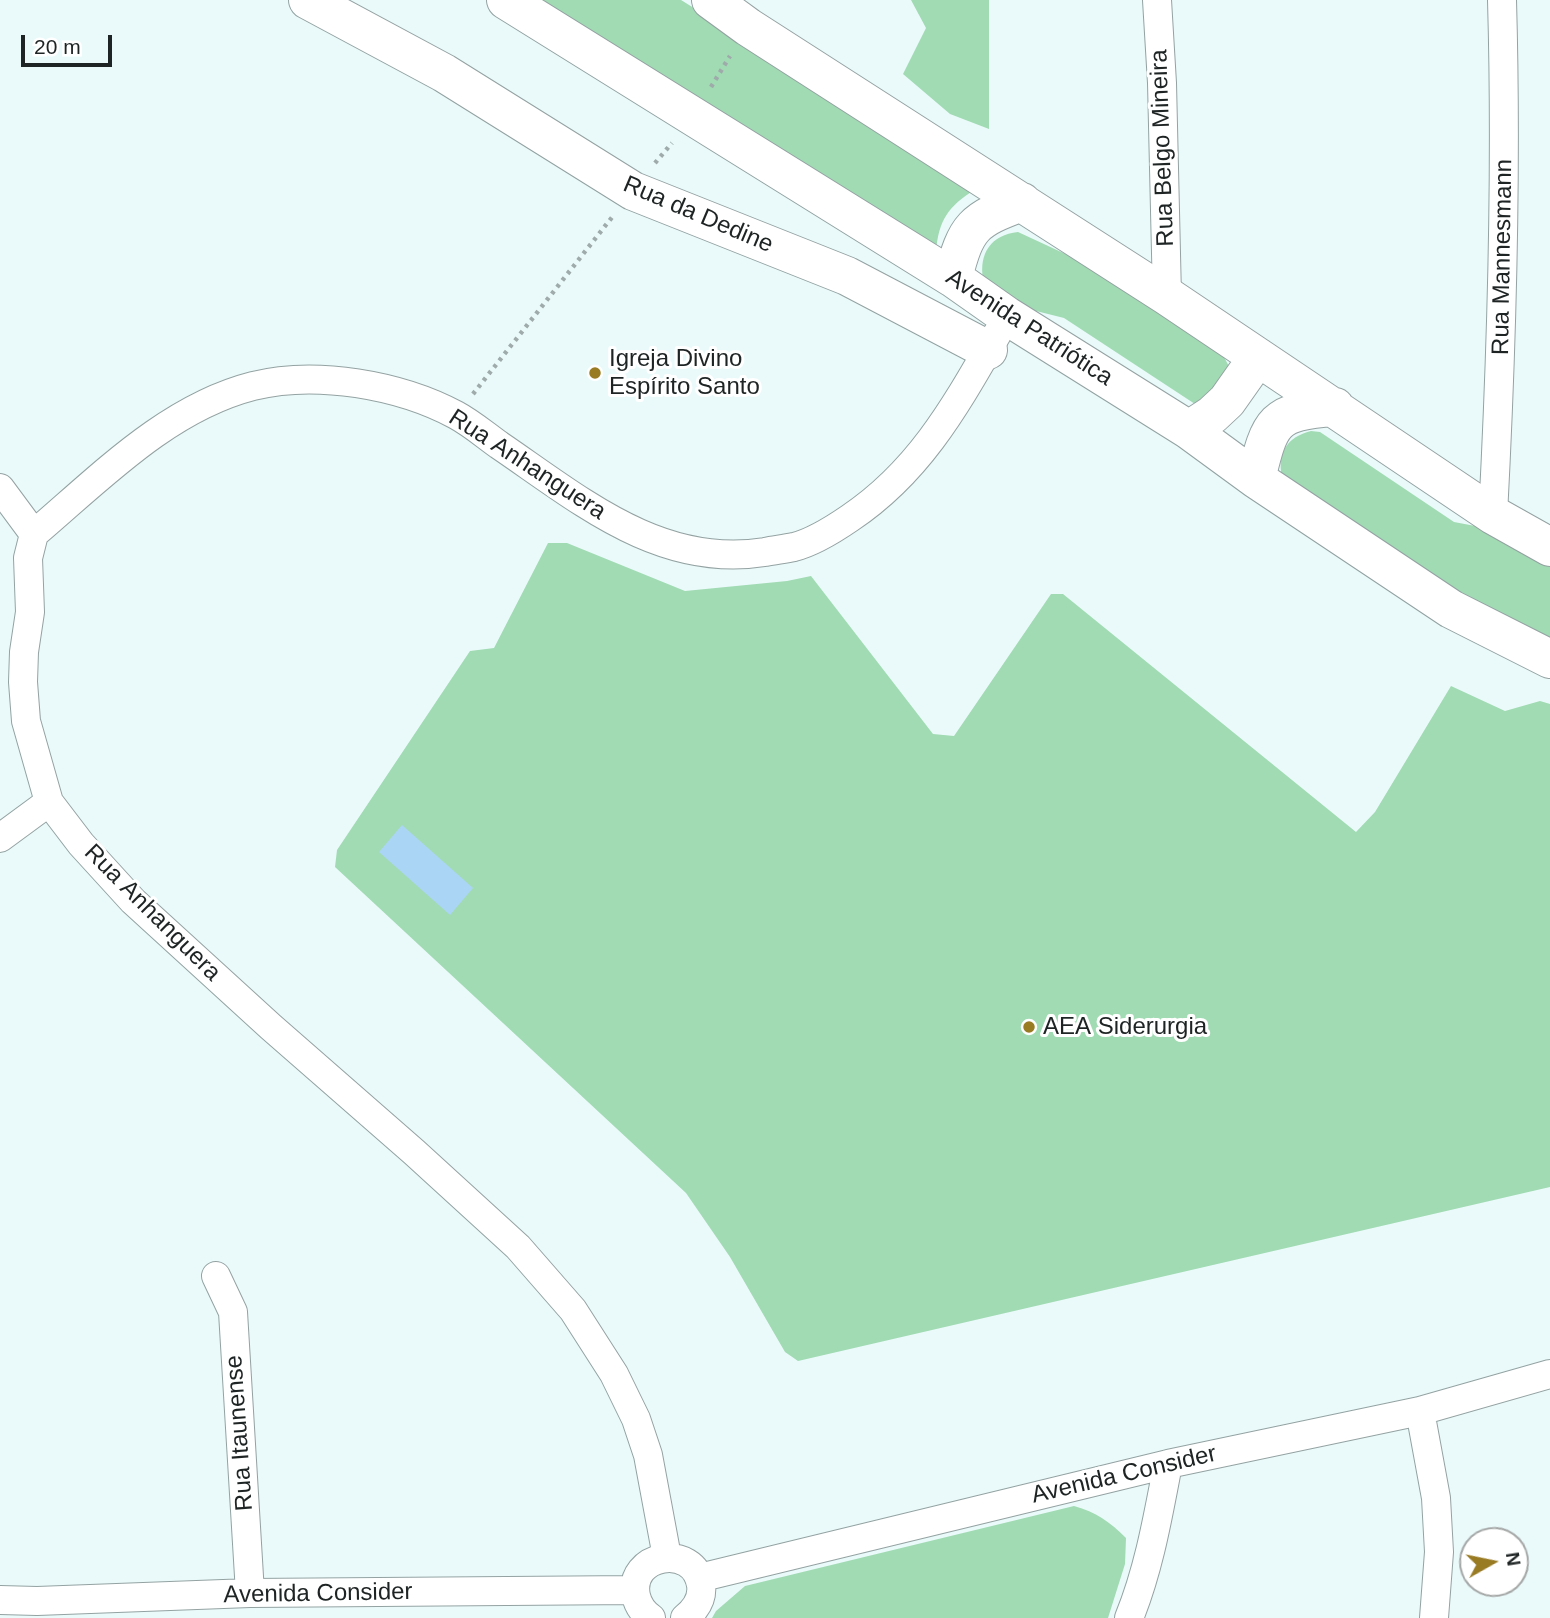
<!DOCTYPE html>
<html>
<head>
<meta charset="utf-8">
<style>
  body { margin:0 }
  #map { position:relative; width:1550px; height:1618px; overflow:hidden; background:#eafafa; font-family:Arial,sans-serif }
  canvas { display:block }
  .north { position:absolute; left:1459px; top:1527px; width:70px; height:70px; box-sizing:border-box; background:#fff; border:2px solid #a5a7a7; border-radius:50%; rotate:81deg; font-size:19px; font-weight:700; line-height:28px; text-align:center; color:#1e2323 }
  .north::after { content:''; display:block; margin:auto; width:24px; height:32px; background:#997b24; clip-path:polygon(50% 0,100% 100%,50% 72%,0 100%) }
  .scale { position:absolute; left:21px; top:35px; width:91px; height:32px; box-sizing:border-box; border:4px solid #1e2323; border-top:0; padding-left:9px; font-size:21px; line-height:24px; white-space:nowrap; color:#1e2323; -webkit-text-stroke:5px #fff; paint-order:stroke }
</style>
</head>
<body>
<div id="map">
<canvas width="1550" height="1618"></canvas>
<div class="north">N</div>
<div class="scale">20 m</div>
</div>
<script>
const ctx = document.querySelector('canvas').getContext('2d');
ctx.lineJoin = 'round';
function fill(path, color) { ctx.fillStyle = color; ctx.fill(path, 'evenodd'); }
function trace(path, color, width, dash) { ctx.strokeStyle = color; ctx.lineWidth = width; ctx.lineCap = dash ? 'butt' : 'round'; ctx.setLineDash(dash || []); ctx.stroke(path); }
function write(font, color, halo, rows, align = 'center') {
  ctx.font = font + ' Arial,sans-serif'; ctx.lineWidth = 6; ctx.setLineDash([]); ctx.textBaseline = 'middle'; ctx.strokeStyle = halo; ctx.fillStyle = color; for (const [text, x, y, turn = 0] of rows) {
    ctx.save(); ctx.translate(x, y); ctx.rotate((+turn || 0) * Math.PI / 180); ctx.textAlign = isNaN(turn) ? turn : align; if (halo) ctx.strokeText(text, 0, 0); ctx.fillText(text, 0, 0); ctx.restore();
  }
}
fill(new Path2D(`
  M 534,0 L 681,0 L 750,43 L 974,190 C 948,207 939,220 936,251 Z
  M 911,0 L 989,0 L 989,129 L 950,114 L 903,74 L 926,28 Z
  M 1018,232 L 1087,264 L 1224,357 L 1233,374 L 1198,406 L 1064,318 L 1032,310 L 983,279 C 979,253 991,235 1018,232 Z
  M 1311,431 L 1320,432 L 1454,522 L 1491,529 L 1550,561 L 1550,646 L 1508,623 L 1282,477 C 1277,453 1287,437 1311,431 Z
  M 548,543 L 567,543 L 685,591 L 787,581 L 811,576 L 933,734 L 954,736 L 1051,594 L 1063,594 L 1356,832 L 1375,812 L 1451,686 L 1505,711 L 1540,701 L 1550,704 L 1550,1187 L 798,1361 L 785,1352 L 730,1257 L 686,1193 L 335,867 L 337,850 L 470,651 L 494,648 Z
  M 1074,1506 C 1096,1512 1110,1522 1126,1538 L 1125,1564 L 1108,1618 L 712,1618 L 716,1611 L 745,1586 Z`), '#a1dbb3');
fill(new Path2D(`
  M 402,825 L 473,888 L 450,915 L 379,852 Z`), '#abd5f5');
const street = new Path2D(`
  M 1157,0 L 1162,83 L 1167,296
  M 0,488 L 34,534
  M 1493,515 C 1502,343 1507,172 1502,0
  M 0,838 L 49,802
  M 216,1276 L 233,1312 L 250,1593
  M 1420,1411 L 1436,1498 L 1439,1552 L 1434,1618
  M 667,1557 L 648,1455 L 636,1419 L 614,1374 L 573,1310 L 518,1247 L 414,1152 L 271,1027 L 133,901 L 81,844 L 49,802 L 26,721 L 23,682 L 24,652 L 30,612 L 28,558 L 34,534 C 100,478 167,408 253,386 C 316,370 400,385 456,415 C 471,423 485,435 499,445 C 580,500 660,569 765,552 C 775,550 785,549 794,547 C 814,542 834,529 850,518 C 920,471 956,405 997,334
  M 699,1578 L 1168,1464 L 1420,1411 L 1550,1374
  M 0,1600 L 37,1601 L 250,1593 L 635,1590
  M 651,1618 C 644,1613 638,1605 636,1596 C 627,1554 694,1542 701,1585 C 703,1599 695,1610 685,1618
  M 1129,1618 C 1149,1569 1158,1516 1168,1464`);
const secondary = new Path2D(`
  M 308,0 L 444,73 L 633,191 L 847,276 L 988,350
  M 506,0 L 953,278 L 1007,316 L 1189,430 L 1256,479 L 1451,609 L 1550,659
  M 711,0 L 748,27 L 1167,296 L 1493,515 L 1550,547
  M 953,278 C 966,226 973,220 1022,202
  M 1189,430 L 1212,415 L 1227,401 L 1258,357
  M 1256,479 C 1270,421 1273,411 1335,407`);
trace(street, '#94a2a2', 30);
trace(secondary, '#94a2a2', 40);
trace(new Path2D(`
  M 711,87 L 730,56
  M 655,163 L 672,143
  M 473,394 L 613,216`), '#9fabab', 4.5, [3.5, 5]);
trace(street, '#fff', 28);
trace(secondary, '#fff', 38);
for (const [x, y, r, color] of [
  [595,373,7,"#997b24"],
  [1029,1027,7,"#997b24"]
]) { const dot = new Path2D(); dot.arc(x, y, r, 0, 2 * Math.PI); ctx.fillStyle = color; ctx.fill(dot); trace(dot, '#fff', 2.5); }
write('24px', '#1e2323', '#fff', [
  ["Rua Belgo Mineira",1163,148,-92],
  ["Rua da Dedine",698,215,23],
  ["Rua Mannesmann",1503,257,-89],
  ["Avenida Patriótica",1029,328,33],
  ["Rua Anhanguera",527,465,33],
  ["Rua Anhanguera",152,913,45],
  ["Rua Itaunense",240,1433,-94],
  ["Avenida Consider",1124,1475,-13],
  ["Avenida Consider",318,1594,-1]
]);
write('24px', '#1e2323', '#fff', [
  ["Igreja Divino",609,359],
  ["Espírito Santo",609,387],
  ["AEA Siderurgia",1043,1027]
], 'left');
</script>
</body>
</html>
